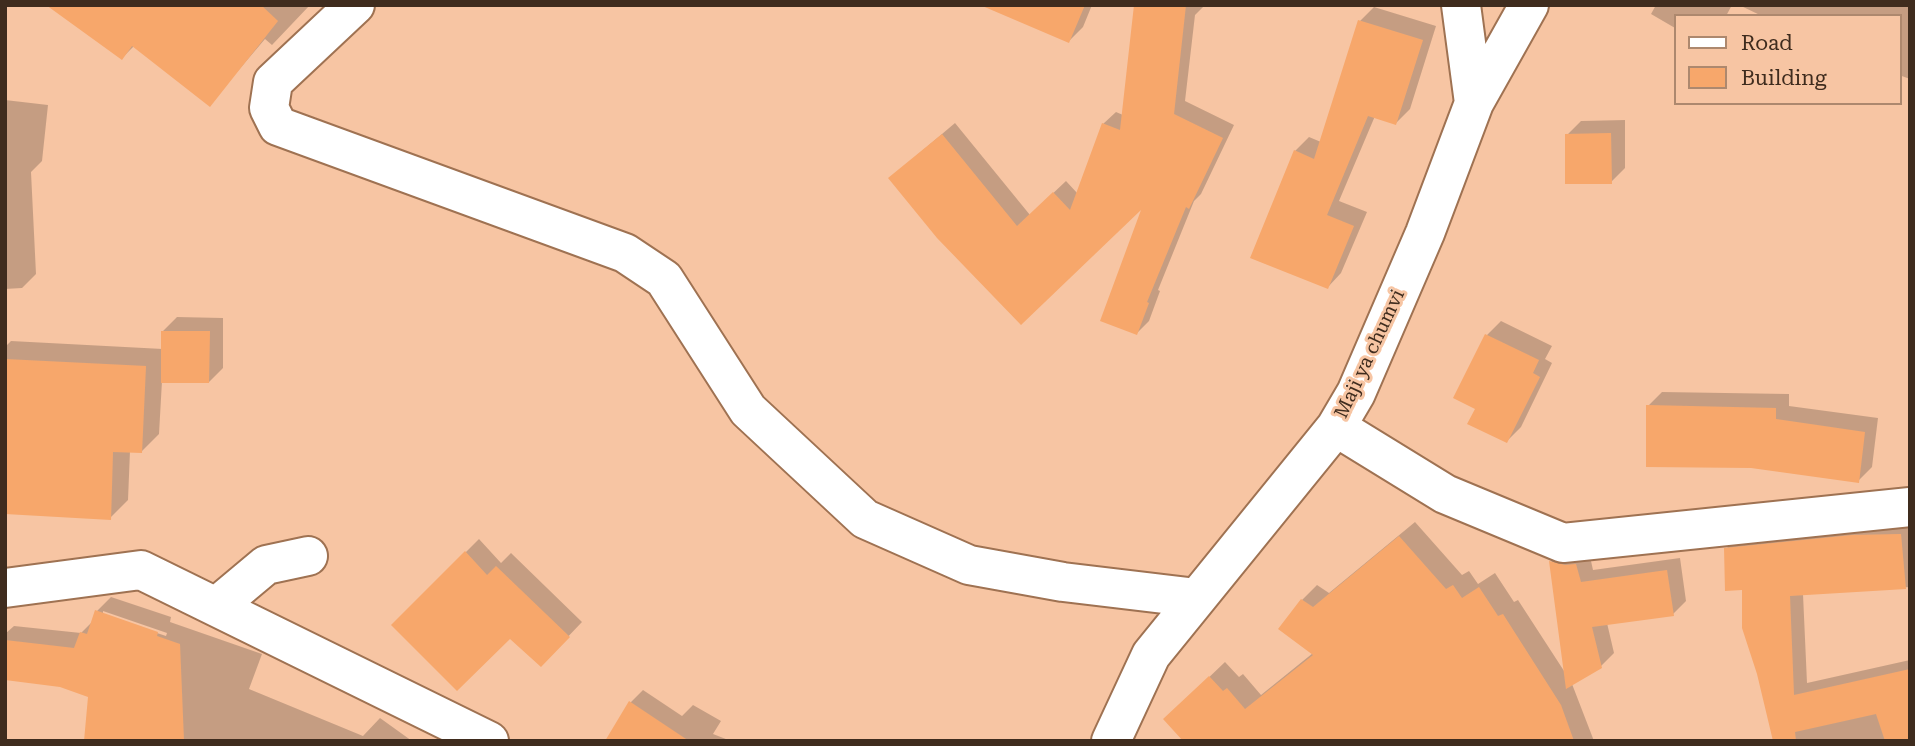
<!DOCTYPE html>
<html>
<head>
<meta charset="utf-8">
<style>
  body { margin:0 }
  #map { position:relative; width:1915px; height:746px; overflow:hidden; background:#f7c5a3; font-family:"Roboto Serif",serif }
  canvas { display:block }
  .frame { position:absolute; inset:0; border:7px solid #3f2c1e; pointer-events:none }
  .legend { position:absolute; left:1674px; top:14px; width:228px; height:91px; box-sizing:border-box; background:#f7c5a3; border:2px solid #ad886e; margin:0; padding:9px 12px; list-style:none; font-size:21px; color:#3f2c1e }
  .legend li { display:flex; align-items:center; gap:14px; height:35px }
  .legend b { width:35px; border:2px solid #ad886e }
</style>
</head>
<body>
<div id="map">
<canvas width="1915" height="746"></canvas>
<div class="frame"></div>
<ul class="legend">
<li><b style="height:9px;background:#fff"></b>Road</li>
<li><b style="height:19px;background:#f7a76b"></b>Building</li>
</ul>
</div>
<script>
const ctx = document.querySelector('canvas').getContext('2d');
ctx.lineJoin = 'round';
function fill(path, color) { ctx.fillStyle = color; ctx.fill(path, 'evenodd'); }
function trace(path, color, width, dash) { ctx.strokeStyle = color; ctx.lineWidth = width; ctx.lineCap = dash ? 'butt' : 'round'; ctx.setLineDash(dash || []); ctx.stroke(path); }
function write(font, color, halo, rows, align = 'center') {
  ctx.font = font + ' "Roboto Serif",serif'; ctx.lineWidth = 6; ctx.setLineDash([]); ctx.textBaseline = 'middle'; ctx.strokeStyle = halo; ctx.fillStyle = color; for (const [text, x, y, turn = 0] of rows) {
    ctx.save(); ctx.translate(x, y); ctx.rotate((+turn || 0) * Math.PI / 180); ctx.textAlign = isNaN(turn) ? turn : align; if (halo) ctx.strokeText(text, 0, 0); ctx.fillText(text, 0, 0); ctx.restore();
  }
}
fill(new Path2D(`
  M 86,5 L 310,5 L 272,45 L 265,39 L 209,105 L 134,46 L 122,58 Z
  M 1008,5 L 1092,5 L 1083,27 L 1069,41 Z
  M 1136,5 L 1205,5 L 1195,15 L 1185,101 L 1234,125 L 1201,194 L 1194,201 L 1158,290 L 1160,291 L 1149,321 L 1137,333 L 1145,203 L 1021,322 L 890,178 L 955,123 L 1030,215 L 1066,181 L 1078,194 L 1103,124 L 1116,112 L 1123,115 Z
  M 1656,5 L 1732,5 L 1726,16 L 1675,16 L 1675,28 L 1651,14 Z
  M 1739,5 L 1910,5 L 1910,79 L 1899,75 L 1899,16 L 1762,16 Z
  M 1374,7 L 1436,26 L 1410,109 L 1396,123 L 1375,116 L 1339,201 L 1367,212 L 1341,273 L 1328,287 L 1295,151 L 1309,137 L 1321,142 L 1360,21 Z
  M 5,100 L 48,105 L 42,161 L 31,172 L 36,274 L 22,288 L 5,289 Z
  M 1625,120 L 1625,168 L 1611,182 L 1567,135 L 1581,121 Z
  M 177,317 L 223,318 L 223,368 L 209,382 L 162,381 L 159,434 L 142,451 L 130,451 L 128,500 L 110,518 L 5,512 L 5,347 L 11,341 L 163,349 L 163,331 Z
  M 1501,321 L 1552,346 L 1545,359 L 1552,363 L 1521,427 L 1507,441 L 1477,408 L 1455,397 L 1487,335 Z
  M 1662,392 L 1789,394 L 1789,406 L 1878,418 L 1872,467 L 1858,481 L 1648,406 Z
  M 1910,521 L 1910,587 L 1803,594 L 1807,683 L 1910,660 L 1910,741 L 1774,741 L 1743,588 L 1726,549 L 1740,535 Z
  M 1415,522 L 1462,575 L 1469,571 L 1478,584 L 1495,573 L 1514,602 L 1518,600 L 1566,674 L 1551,562 L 1564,549 L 1589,552 L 1593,570 L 1680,558 L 1686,601 L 1673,614 L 1607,623 L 1614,653 L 1601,666 L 1572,684 L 1594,741 L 1536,741 L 1181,704 L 1225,662 L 1239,677 L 1243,674 L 1261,695 L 1313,653 L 1302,600 L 1317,585 L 1329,593 Z
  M 479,539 L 501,563 L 511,553 L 582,622 L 541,665 L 510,636 L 393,625 Z
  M 111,597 L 171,617 L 170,622 L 262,654 L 249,689 L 363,736 L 380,718 L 412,741 L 86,741 L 90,696 L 60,685 L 5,678 L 5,634 L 14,626 L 81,633 L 94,620 L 97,611 ZM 103,611 L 167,633 L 166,636 L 103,615 Z
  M 643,690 L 682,716 L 693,705 L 721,721 L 713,734 L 731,741 L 607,741 L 631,702 Z`), '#0003');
fill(new Path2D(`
  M 46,5 L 261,5 L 278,21 L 210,107 L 132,46 L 122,60 Z
  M 980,5 L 1085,5 L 1069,43 Z
  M 1134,5 L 1186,5 L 1174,114 L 1223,138 L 1189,209 L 1186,207 L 1147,302 L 1149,303 L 1137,335 L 1100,321 L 1141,210 L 1021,325 L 937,238 L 888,178 L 942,134 L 1017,226 L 1053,192 L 1070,210 L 1102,123 L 1120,130 Z
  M 1358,20 L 1423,40 L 1396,125 L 1368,116 L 1327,215 L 1354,226 L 1328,289 L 1250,258 L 1294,150 L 1314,159 Z
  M 1611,133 L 1612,184 L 1565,184 L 1565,134 Z
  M 161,331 L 210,331 L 209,383 L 161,383 Z
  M 1485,334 L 1539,360 L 1533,373 L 1540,377 L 1507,443 L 1467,424 L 1475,409 L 1453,398 Z
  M 5,359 L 146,366 L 142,453 L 113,452 L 111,520 L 5,514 Z
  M 1646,405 L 1776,408 L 1776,419 L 1865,432 L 1859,483 L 1751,468 L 1646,467 Z
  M 1901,534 L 1906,589 L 1790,596 L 1794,695 L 1910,669 L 1910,741 L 1885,741 L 1876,714 L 1795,732 L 1796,741 L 1773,741 L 1757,674 L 1742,628 L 1742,590 L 1725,591 L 1724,548 L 1852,535 Z
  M 1399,536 L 1446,589 L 1453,585 L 1462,598 L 1479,587 L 1498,616 L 1503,614 L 1561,705 L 1574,741 L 1183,741 L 1163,719 L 1209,676 L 1223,691 L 1227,688 L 1245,709 L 1313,655 L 1278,629 L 1301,599 L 1313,607 Z
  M 465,551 L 487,575 L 496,566 L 570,637 L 541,667 L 510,639 L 457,691 L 391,625 Z
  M 1549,561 L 1565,565 L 1576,564 L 1581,582 L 1667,570 L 1674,616 L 1592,627 L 1602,668 L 1566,689 Z
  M 95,610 L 158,632 L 157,636 L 180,644 L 184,741 L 84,741 L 88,697 L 60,687 L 5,680 L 5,640 L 74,648 L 80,632 L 87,634 Z
  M 629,701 L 689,741 L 605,741 Z`), '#f7a76b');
const street = new Path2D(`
  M 355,5 L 273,82 L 269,108 L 278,126 L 625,253 L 664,279 L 748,410 L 865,519 L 969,565 L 1063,582 L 1197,598
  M 1461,5 L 1474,103
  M 1336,427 L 1445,494 L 1563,543 L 1910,507
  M 5,588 L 141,570 L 489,741
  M 217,606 L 266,565 L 308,556
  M 1111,741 L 1151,655 L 1336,427 L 1356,393 L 1425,233 L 1474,103 L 1529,5`);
trace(street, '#9f7252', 42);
trace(street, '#fff', 38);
write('19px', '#3f2c1e', '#f7c5a3', [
  ["Maji ya chumvi",1370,354,-65]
]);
</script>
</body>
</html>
